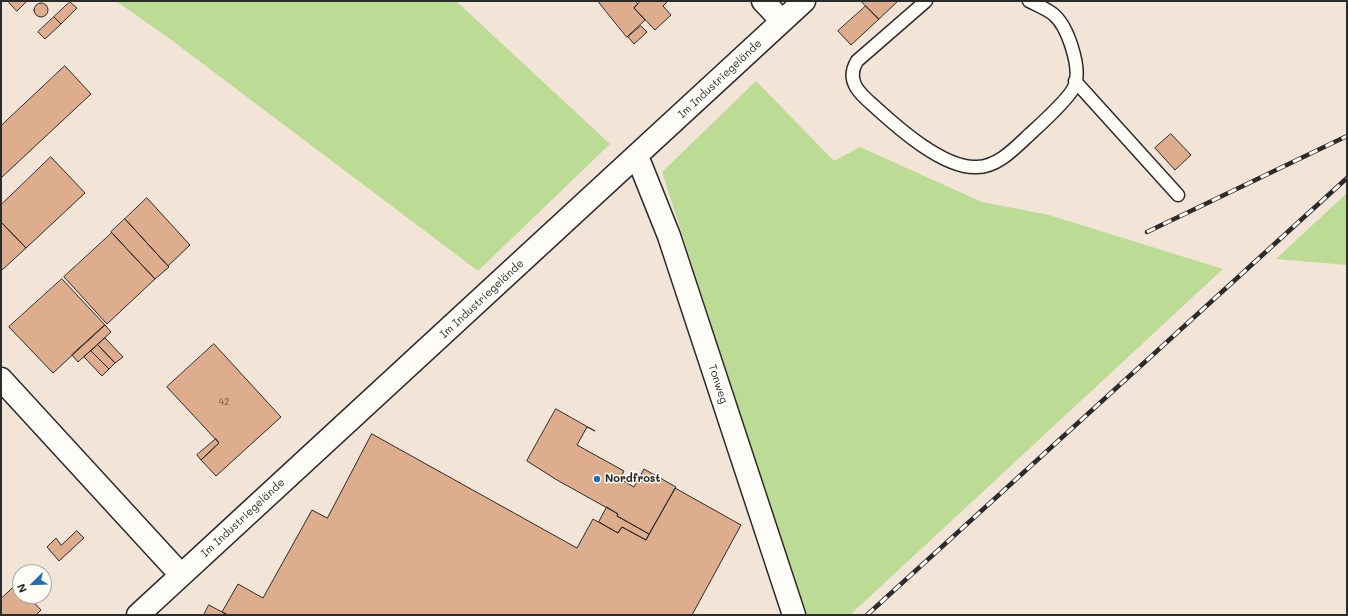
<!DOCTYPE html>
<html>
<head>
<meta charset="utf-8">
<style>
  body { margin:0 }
  #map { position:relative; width:1348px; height:616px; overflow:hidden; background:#f3e4d8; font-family:Mali,sans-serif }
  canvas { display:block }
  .frame { position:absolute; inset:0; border:2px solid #2b2b2b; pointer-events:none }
  .north { position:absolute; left:12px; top:564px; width:40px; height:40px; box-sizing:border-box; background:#fdfcf7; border:1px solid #a9a8a5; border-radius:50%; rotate:247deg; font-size:11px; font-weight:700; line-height:16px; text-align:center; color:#2b2b2b }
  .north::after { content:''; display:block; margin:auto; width:14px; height:18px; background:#1f6fb2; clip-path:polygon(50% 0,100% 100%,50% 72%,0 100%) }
</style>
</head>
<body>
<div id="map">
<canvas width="1348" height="616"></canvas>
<div class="frame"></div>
<div class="north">N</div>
</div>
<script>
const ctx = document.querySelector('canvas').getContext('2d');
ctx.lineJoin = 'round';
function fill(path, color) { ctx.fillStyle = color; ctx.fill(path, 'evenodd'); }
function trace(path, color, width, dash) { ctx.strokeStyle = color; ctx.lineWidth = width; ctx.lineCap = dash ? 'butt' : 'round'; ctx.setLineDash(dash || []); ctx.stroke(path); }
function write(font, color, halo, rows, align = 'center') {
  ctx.font = font + ' Mali,sans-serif'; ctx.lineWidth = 3; ctx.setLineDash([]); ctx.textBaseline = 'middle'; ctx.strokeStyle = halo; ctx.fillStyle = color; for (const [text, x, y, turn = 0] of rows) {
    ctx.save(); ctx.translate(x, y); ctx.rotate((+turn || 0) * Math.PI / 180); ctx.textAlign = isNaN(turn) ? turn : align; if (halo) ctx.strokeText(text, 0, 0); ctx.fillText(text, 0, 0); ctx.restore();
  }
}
fill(new Path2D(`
  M 116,1 L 456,1 L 610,144 L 478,271 L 170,39 Z
  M 756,81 L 834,161 L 860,147 L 982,202 L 1049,215 L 1223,269 L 850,615 L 805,615 L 662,172 Z
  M 1347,193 L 1347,265 L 1276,259 Z`), '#bcdc96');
const building = new Path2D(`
  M 8,1 L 25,1 L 26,2 L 17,11 Z
  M 598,1 L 635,1 L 638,4 L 634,8 L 645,20 L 627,37 Z
  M 641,1 L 668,1 L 663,6 L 671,15 L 655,30 L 634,8 Z
  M 861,1 L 898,1 L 879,19 Z
  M 70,2 L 77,8 L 61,24 L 54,17 Z
  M34 10a7 7 0 1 1 14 0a7 7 0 1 1-14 0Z
  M 866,6 L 879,19 L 851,45 L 838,31 Z
  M 54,17 L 61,24 L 45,39 L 38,32 Z
  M 641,26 L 647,32 L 634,44 L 628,37 Z
  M 65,66 L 91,94 L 1,178 L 1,126 Z
  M 1171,134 L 1191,155 L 1175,170 L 1155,148 Z
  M 51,157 L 85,193 L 26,248 L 1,222 L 1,205 Z
  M 147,198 L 190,245 L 168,266 L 125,219 Z
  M 125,219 L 169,267 L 155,279 L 111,232 Z
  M 1,222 L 26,248 L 1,271 Z
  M 112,233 L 155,279 L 107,324 L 64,277 Z
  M 62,279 L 105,325 L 53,373 L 9,327 Z
  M 105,325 L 111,332 L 78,362 L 72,355 Z
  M 105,338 L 123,357 L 115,363 L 98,345 Z
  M 214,344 L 281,417 L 216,476 L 201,460 L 219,443 L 167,387 Z
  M 98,345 L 115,363 L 109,369 L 91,351 Z
  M 91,351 L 109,369 L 102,376 L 84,357 Z
  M 556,409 L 595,431 L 587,427 L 577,445 L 624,471 L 620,479 L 634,487 L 644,469 L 676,487 L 649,534 L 617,516 L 618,514 L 557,480 L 527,461 Z
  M 372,434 L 577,548 L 593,519 L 618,533 L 622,527 L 646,540 L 675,488 L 741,525 L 692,615 L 228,615 L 222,612 L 238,584 L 263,598 L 312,510 L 327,518 Z
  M 216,439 L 219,443 L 201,460 L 197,455 Z
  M 607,507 L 618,514 L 617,516 L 649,534 L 646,540 L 622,527 L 618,533 L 599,522 Z
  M 77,531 L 84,538 L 59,561 L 47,547 L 56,538 L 61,545 Z
  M 17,584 L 20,587 L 20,596 L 28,596 L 41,610 L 36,615 L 1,615 L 1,599 Z
  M 209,605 L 222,612 L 228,615 L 204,615 Z`);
fill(building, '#ddad8e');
trace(building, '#2b2b2b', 1);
const lane = new Path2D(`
  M 926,1 L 857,61 C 845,81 860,94 874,106 C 898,128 944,169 977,167 C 998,167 1016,147 1030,134 C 1041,124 1071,97 1075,85 C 1081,67 1068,26 1053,14 C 1047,9 1037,5 1029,1
  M 1075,81 L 1178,195`);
const street = new Path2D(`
  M 763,1 L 782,21
  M 637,156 L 669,236 L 794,615
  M 1,379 L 181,575
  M 138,615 L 804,1`);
trace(lane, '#2b2b2b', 15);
trace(street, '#2b2b2b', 25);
trace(lane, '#fdfcf7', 12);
trace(street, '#fdfcf7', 22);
const rail = new Path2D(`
  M 1147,232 L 1347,136
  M 867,615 L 1347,178`);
trace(rail, '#2b2b2b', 4.5);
trace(rail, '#fdfcf7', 3, [9]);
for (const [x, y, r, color] of [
  [597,479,4,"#1f6fb2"]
]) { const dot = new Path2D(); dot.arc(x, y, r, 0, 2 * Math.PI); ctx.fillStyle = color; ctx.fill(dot); trace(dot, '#fdfcf7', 1.5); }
write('9px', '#584c44', null, [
  ["42",224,402]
]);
write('11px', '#2b2b2b', '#fdfcf7', [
  ["Im Industriegelände",720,79,-43],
  ["Im Industriegelände",482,299,-43],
  ["Tonweg",718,384,72],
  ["Im Industriegelände",243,518,-43]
]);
write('bold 11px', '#2b2b2b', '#fdfcf7', [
  ["Nordfrost",605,479]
], 'left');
</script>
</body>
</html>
